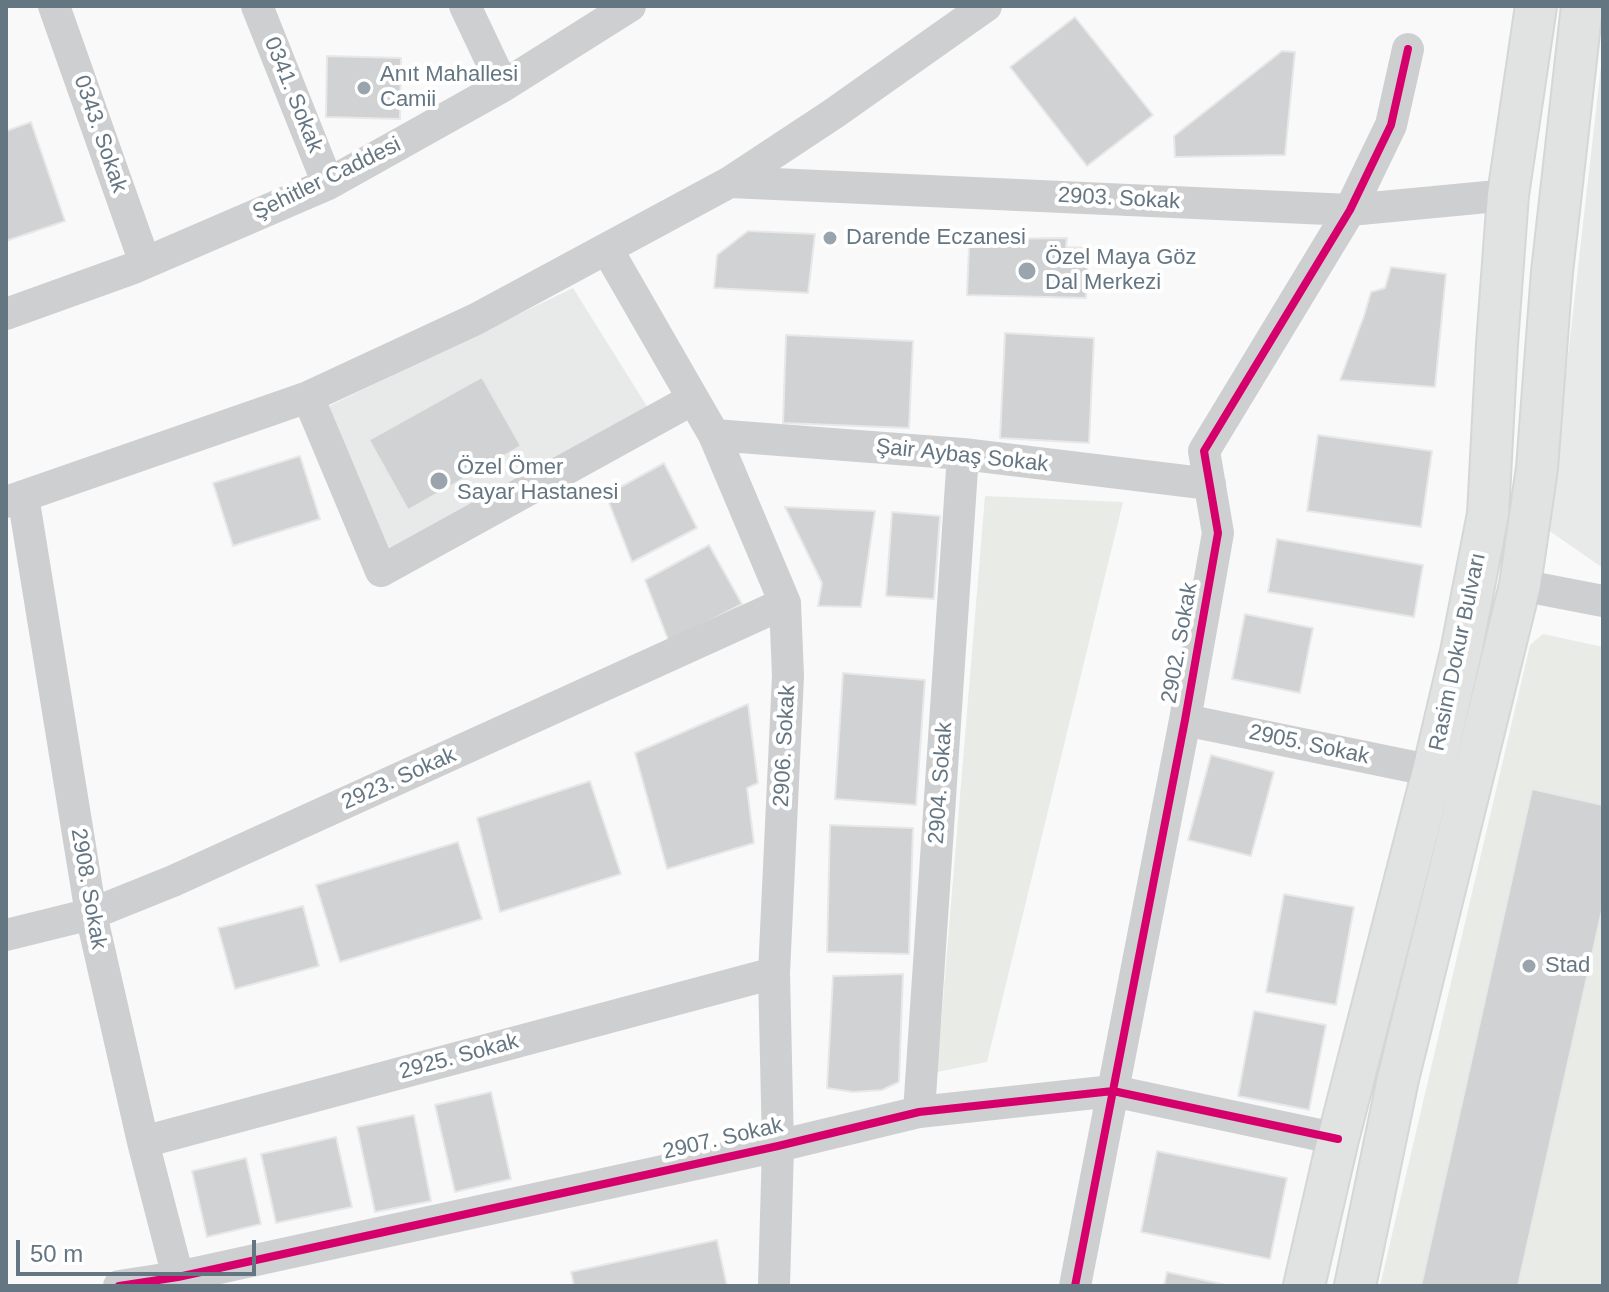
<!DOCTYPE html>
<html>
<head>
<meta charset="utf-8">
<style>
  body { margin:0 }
  #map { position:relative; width:1609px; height:1292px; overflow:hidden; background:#f9f9f9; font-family:Helvetica,sans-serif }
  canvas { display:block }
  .frame { position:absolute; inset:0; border:8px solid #657683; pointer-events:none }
  .scale { position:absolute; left:16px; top:1240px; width:240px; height:36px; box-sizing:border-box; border:4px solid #657683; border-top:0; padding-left:10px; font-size:24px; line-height:28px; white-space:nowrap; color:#657683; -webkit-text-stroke:6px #fff; paint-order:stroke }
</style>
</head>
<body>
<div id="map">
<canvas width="1609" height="1292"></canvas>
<div class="frame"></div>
<div class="scale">50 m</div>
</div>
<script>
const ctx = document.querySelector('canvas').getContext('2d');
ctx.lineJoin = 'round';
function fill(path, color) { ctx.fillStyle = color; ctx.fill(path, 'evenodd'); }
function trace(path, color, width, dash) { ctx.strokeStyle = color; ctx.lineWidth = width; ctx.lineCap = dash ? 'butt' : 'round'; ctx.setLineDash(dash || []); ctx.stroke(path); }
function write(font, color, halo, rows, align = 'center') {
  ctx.font = font + ' Helvetica,sans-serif'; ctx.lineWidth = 8; ctx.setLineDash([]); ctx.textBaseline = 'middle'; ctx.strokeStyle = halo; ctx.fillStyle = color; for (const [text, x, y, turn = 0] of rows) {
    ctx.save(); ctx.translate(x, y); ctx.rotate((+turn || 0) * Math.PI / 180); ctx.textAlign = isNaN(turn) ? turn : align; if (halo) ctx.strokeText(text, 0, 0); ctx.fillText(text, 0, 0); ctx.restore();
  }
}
fill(new Path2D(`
  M 1603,49 L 1603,568 L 1548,530 Z
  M 573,288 L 648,408 L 389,554 L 329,406 Z`), '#e8e9e9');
fill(new Path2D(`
  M 985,496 L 1123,502 L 987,1062 L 937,1072 Z
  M 1543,634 L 1603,647 L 1603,1286 L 1380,1286 L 1530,645 Z`), '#e8ebe6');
const building = new Path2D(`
  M 1075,17 L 1153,115 L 1087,166 L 1010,67 Z
  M 1282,51 L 1295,52 L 1285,155 L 1175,157 L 1174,136 Z
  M 327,56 L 401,58 L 400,119 L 326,117 Z
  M 31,122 L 65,221 L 6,241 L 6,131 Z
  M 748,231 L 815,234 L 808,293 L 714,288 L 717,255 Z
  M 1067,238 L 1066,247 L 1088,248 L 1086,298 L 967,295 L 969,247 L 994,245 L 998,239 Z
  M 1391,267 L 1446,274 L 1435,387 L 1340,380 L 1364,316 L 1371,292 L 1385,288 Z
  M 1005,333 L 1094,338 L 1089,443 L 1000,438 Z
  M 786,335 L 913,341 L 909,428 L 783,423 Z
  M 482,377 L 521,446 L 408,510 L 369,440 Z
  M 1318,435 L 1432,451 L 1421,527 L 1307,511 Z
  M 300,456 L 320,519 L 233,546 L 213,483 Z
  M 664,463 L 697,528 L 632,562 L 606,495 Z
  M 785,507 L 875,511 L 861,607 L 818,606 L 822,583 Z
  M 892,512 L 940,516 L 934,599 L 886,596 Z
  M 1277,539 L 1423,565 L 1414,617 L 1268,592 Z
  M 709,545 L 742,604 L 669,642 L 645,580 Z
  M 1245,614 L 1313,628 L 1300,693 L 1232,679 Z
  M 843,673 L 925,680 L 916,805 L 835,799 Z
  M 748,704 L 758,783 L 747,788 L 754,843 L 667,869 L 635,753 Z
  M 1211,755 L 1274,772 L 1251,856 L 1188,840 Z
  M 590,781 L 621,874 L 500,912 L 477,818 Z
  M 1532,789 L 1603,805 L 1603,906 L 1518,1286 L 1421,1286 Z
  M 830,825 L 913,828 L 909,954 L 827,952 Z
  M 458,842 L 482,919 L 340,962 L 316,885 Z
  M 1284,894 L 1354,907 L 1336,1005 L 1266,992 Z
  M 303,906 L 319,966 L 235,989 L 218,928 Z
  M 903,974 L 899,1082 L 882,1090 L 853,1092 L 827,1088 L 833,976 Z
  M 1254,1011 L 1326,1025 L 1309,1110 L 1238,1096 Z
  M 491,1092 L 511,1179 L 455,1192 L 435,1105 Z
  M 414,1115 L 431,1201 L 375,1212 L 357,1127 Z
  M 336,1137 L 352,1207 L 276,1223 L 261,1154 Z
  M 1157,1151 L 1287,1178 L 1270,1259 L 1141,1232 Z
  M 246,1158 L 261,1224 L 207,1237 L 192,1171 Z
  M 717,1240 L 727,1286 L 574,1286 L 571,1272 Z
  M 1167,1272 L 1230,1286 L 1164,1286 Z`);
fill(building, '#d0d2d3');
trace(building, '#e8e8e8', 2);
const major = new Path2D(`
  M 1304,1286 L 1338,1139 L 1433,771 L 1461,652 L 1488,514 L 1497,344 L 1508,195 L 1536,6
  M 1355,1286 L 1398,1079 L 1520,585 L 1537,468 L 1552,272 L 1582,6`);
trace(major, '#d5d6d7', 44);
trace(new Path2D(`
  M 54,6 L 145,263
  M 257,6 L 328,184
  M 465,6 L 503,86
  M 730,182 L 1350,210 L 1508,195
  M 607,249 L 714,435 L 785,603 L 788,676 L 774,973 L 778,1146 L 774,1286
  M 6,314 L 131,269 L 328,184 L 503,86 L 630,6
  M 308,397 L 381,571 L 693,399
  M 714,435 L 963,454 L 1210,484
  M 23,496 L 91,914 L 143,1142 L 178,1277
  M 6,502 L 308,397 L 476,319 L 730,182 L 833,114 L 986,6
  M 1520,585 L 1603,601
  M 1185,720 L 1433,771
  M 6,935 L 91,914 L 173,881 L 785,603
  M 919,1112 L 963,454
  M 143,1142 L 774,973
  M 119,1286 L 178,1277 L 778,1146 L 919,1112 L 1113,1091 L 1338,1139
  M 1075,1286 L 1185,720 L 1218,533 L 1204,451 L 1350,210 L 1391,125 L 1408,49`), '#cecfd0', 32);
trace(major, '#e1e2e2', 40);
trace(new Path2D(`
  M 119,1286 L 178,1277 L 778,1146 L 919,1112 L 1113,1091 L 1338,1139
  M 1075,1286 L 1185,720 L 1218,533 L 1204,451 L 1350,210 L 1391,125 L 1408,49`), '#d6006c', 8);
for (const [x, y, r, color] of [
  [364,88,8,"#99a4ac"],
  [830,238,8,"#99a4ac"],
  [1027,271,10,"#99a4ac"],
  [439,481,10,"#99a4ac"],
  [1529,966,8,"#99a4ac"]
]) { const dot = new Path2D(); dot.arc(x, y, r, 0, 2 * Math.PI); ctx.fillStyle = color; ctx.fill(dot); trace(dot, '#fff', 3); }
write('22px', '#657683', '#fff', [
  ["Anıt Mahallesi",380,75],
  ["Camii",380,100],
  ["Darende Eczanesi",846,238],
  ["Özel Maya Göz",1045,258],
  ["Dal Merkezi",1045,283],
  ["Özel Ömer",457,468],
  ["Sayar Hastanesi",457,493],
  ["Stad",1545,966]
], 'left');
write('22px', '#657683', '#fff', [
  ["0341. Sokak",293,95,68],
  ["0343. Sokak",100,134,71],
  ["Şehitler Caddesi",327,179,-26],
  ["2903. Sokak",1119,199,3],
  ["Şair Aybaş Sokak",962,456,6],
  ["2902. Sokak",1180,643,-80],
  ["Rasim Dokur Bulvarı",1458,652,-78],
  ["2905. Sokak",1309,745,12],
  ["2906. Sokak",785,746,-87],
  ["2923. Sokak",399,779,-24],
  ["2904. Sokak",941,783,-86],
  ["2908. Sokak",88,889,80],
  ["2925. Sokak",459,1057,-15],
  ["2907. Sokak",723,1139,-13]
]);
</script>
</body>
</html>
